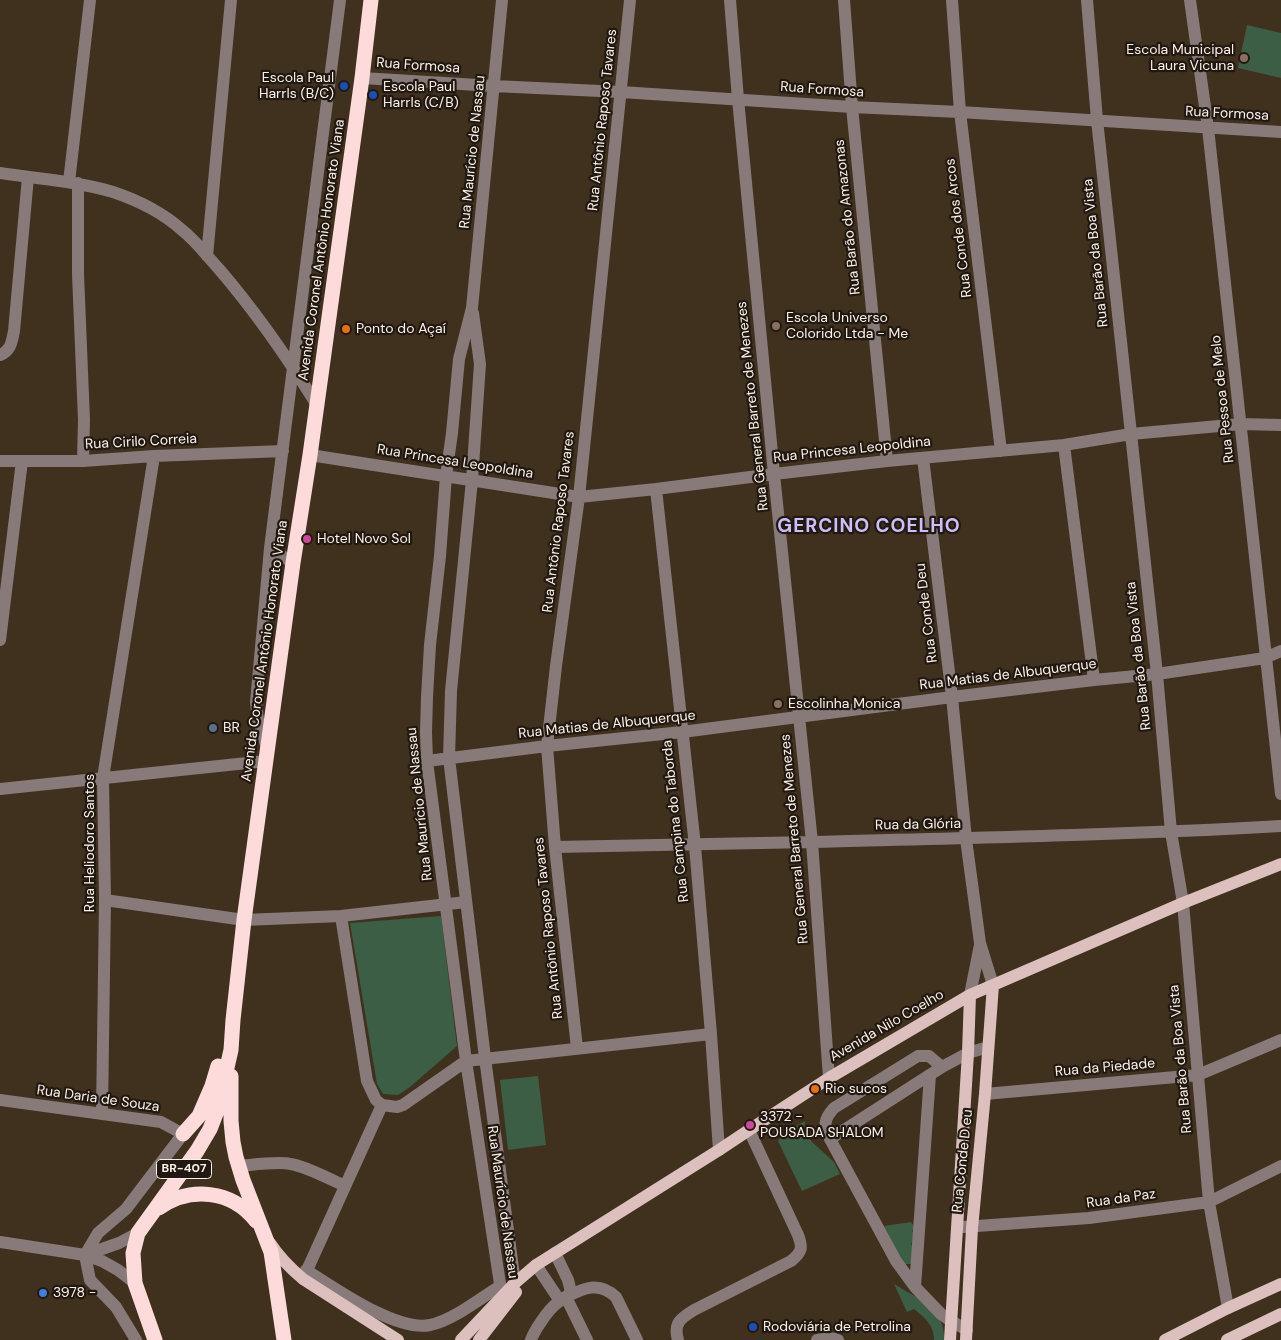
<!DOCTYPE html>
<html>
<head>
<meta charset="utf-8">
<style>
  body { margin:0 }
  canvas { display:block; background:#40301e }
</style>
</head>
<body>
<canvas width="1281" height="1340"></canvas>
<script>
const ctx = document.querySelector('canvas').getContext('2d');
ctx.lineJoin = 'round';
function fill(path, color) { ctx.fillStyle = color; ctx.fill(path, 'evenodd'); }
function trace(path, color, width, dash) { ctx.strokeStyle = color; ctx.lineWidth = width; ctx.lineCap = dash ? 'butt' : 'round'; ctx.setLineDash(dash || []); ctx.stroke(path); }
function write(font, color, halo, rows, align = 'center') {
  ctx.font = font + ' "DM Sans",sans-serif'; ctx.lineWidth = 4.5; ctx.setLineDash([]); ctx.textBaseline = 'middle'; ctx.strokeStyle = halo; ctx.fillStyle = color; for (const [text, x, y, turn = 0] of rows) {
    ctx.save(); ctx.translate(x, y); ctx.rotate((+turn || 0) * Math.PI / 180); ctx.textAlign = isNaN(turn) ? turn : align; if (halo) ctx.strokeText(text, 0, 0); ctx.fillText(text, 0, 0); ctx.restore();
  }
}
fill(new Path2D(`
  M 1247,25 L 1281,33 L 1281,78 L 1238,68 Z
  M 441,916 L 457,1046 L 410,1087 L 398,1095 L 383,1094 L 377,1084 L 350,923 Z
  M 538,1076 L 546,1145 L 508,1150 L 500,1080 Z
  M 805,1121 L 805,1132 L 812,1142 L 834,1162 L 840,1174 L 802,1191 L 778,1141 L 782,1134 Z
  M 911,1222 L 915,1228 L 912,1231 L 916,1236 L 911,1244 L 915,1252 L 911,1264 L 903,1264 L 884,1226 Z
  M 894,1284 C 917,1298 946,1309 944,1340 L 934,1340 C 934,1325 925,1318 914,1309 L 907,1312 Z`), '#3b5e44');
trace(new Path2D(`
  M 730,0 L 738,99 L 774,474 L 812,842 L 829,1078
  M 844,0 L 852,107 L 887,461
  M 952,0 L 960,112 L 1001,451
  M 1087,0 L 1097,120 L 1157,674 L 1171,832 L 1183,903 L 1209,1202 L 1228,1308
  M 1190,0 L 1208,128 L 1281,794
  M 362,78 L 494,86 L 621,92 L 852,107 L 960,112 L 1281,132
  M 0,173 C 38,179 76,181 113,192 C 137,200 163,213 182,230 C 196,241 207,256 219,269 C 256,312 287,357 317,405
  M 69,182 L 90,0
  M 78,183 L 78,274 L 84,420 L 83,461
  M 207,256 L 231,0
  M 473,313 L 480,364 L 472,480 L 451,691 L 449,758 L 485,1058 L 515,1283
  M 0,355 C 11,351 12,341 14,331 L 28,177
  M 1064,445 L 1094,680
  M 310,455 L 579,497 L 656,489 L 774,474 L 887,461 L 1064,445 L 1131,434 L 1241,424 L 1281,425
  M 923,458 L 952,697 L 966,839 L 980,943 L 993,985
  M 0,461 L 83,461 L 154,456 L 283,451
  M 656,489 L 695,846 L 711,1034 L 719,1150
  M 270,548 L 293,563
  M 0,640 L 22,461
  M 267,748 L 258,720 L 256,702 L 270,548 L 340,0
  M 427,761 L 547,746 L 682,732 L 952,697 L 1094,680 L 1157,674 L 1265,658 L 1281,651
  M 0,789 L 266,761
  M 555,847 C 640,846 726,844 812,842 C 968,838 1125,835 1281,826
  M 105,900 L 244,920 L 341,916 L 466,902
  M 341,916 L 367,1081 L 376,1100 L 382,1105
  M 970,995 L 980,945
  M 577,1048 L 555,847 L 547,746 L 556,666 L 579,497 L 630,0
  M 942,1067 L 929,1056 L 918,1056 L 834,1108 C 823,1120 824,1125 830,1139 L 896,1261 L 915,1287 L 941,1314 L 951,1321 L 967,1330
  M 985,1094 L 1198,1075 L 1281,1040
  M 0,1100 L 161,1122 L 183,1134 L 126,1209 L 98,1233 L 85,1255
  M 102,1114 L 105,900 L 103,778 L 154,456
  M 830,1139 L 942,1067 L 968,1053 L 988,1047
  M 239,1166 C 252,1165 278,1161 290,1164 C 306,1166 329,1179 345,1186
  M 963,1227 L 1089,1218 L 1209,1202 L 1281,1166
  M 0,1242 L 85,1255 L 102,1261 L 118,1270 L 135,1283
  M 85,1255 L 90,1280 L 116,1307 L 136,1340
  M 85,1255 L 119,1243 L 138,1233
  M 536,1265 L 560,1301
  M 306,1270 C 335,1288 396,1332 430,1325 C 452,1321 481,1298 500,1286
  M 303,1279 L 382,1105 L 397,1107 L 403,1105 L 466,1061 L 711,1034
  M 915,1287 L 930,1075
  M 502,1297 L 466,1061 L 427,761 L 426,732 L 427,697 L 430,645 L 440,556 L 446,476 L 452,433 L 459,359 L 472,308 L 502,0
  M 531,1340 C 534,1331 548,1310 556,1304 C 561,1299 566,1298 571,1292 L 568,1280 L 555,1253
  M 587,1340 L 566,1297 C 584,1288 599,1281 616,1297 L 637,1340
  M 678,1340 C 673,1323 681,1318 694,1310 L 791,1261 C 802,1252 803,1248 798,1235 L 749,1130
  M 817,1340 C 824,1338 831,1337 838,1340`), '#877a79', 12);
trace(new Path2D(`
  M 270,1243 C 279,1257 290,1268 303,1279 L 398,1340
  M 461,1340 L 515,1283 L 536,1265 L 719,1150 L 749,1130 L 829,1078 L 970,995 L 1183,903 L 1281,864
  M 479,1340 L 516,1292
  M 950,1340 L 968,1053 L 970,995
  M 966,1340 L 972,1228 L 985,1094 L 993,985
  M 1165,1340 L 1228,1308 L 1281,1284
  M 1227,1340 L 1281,1314`), '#dbc0be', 12);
trace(new Path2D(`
  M 231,1076 L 231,1121 L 233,1142 L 236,1157 L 243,1180 L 271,1252 L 284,1340
  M 183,1134 L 199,1116 L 212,1086 L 218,1066
  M 159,1208 C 190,1186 232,1190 256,1221
  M 155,1340 L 135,1283 L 133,1253 L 138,1233 L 197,1151 L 210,1129 L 217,1111 L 231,1050 L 233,1020 L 244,920 L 293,563 L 310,455 L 362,78 L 371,0`), '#fddbda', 15);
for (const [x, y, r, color] of [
  [1244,58,5,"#8d6e63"],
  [344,86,5,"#1a4fb4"],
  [373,95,5,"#1a4fb4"],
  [776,326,5,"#8d6e63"],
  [346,329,5,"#e8710a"],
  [307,539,5,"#d1479c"],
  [778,704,5,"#8d6e63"],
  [213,728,5,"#5c6f8a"],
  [815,1089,5,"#e8710a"],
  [750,1125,5,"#d1479c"],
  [43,1293,5,"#3f7fe0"],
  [753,1327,5,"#1a4fb4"]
]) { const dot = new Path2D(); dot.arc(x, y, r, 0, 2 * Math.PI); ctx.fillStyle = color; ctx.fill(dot); trace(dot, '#211911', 2); }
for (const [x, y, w] of [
  [184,1169,55]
]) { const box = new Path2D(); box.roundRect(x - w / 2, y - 9.5, w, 19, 4); ctx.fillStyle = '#211911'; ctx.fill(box); trace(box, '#fbf0e5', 1); }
write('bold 12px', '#fbf0e5', null, [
  ["BR-407",184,1169]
]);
write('14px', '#fbf0e5', '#211911', [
  ["Escola Municipal",1234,50,"right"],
  ["Laura Vicuna",1234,66,"right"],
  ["Escola Paul",334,78,"right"],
  ["HarrIs (B/C)",334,94,"right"],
  ["Escola Paul",383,87],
  ["HarrIs (C/B)",383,103],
  ["Escola Universo",786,318],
  ["Colorido Ltda - Me",786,334],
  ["Ponto do Açaí",356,329],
  ["Hotel Novo Sol",317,539],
  ["Escolinha Monica",788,704],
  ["BR",223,728],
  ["Rio sucos",825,1089],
  ["3372 -",760,1117],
  ["POUSADA SHALOM",760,1133],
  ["3978 -",53,1293],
  ["Rodoviária de Petrolina",763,1327]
], 'left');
write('14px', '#fbf0e5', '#211911', [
  ["Rua Formosa",418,66,4],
  ["Rua Formosa",822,90,4],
  ["Rua Formosa",1227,114,3],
  ["Rua Antônio Raposo Tavares",603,120,-84],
  ["Rua Maurício de Nassau",473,152,-84],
  ["Rua Barão do Amazonas",848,217,-96],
  ["Rua Conde dos Arcos",959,228,-97],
  ["Avenida Coronel Antônio Honorato Viana",322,250,-82],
  ["Rua Barão da Boa Vista",1096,253,-96],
  ["Rua Pessoa de Melo",1223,399,-96],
  ["Rua General Barreto de Menezes",753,406,-96],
  ["Rua Cirilo Correia",141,442,-3],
  ["Rua Princesa Leopoldina",852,450,-6],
  ["Rua Princesa Leopoldina",455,462,9],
  ["Rua Antônio Raposo Tavares",559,522,-83],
  ["Rua Conde Deu",927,613,-97],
  ["Avenida Coronel Antônio Honorato Viana",265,651,-82],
  ["Rua Barão da Boa Vista",1139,656,-96],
  ["Rua Matias de Albuquerque",1008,675,-7],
  ["Rua Matias de Albuquerque",607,725,-6],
  ["Rua Maurício de Nassau",420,804,-96],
  ["Rua Campina do Taborda",676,821,-96],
  ["Rua da Glória",918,825,-1],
  ["Rua General Barreto de Menezes",795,839,-95],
  ["Rua Heliodoro Santos",90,843,-90],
  ["Rua Antônio Raposo Tavares",549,928,-96],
  ["Avenida Nilo Coelho",887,1026,-30],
  ["Rua Barão da Boa Vista",1181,1059,-95],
  ["Rua da Piedade",1105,1068,-5],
  ["Rua Daria de Souza",98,1099,8],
  ["Rua Conde D eu",963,1161,-84],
  ["Rua da Paz",1121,1199,-8],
  ["Rua Maurício de Nassau",502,1202,82]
]);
ctx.letterSpacing = '1px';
write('bold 19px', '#ccbef6', '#211911', [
  ["GERCINO COELHO",869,527]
]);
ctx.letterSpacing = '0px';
</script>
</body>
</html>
